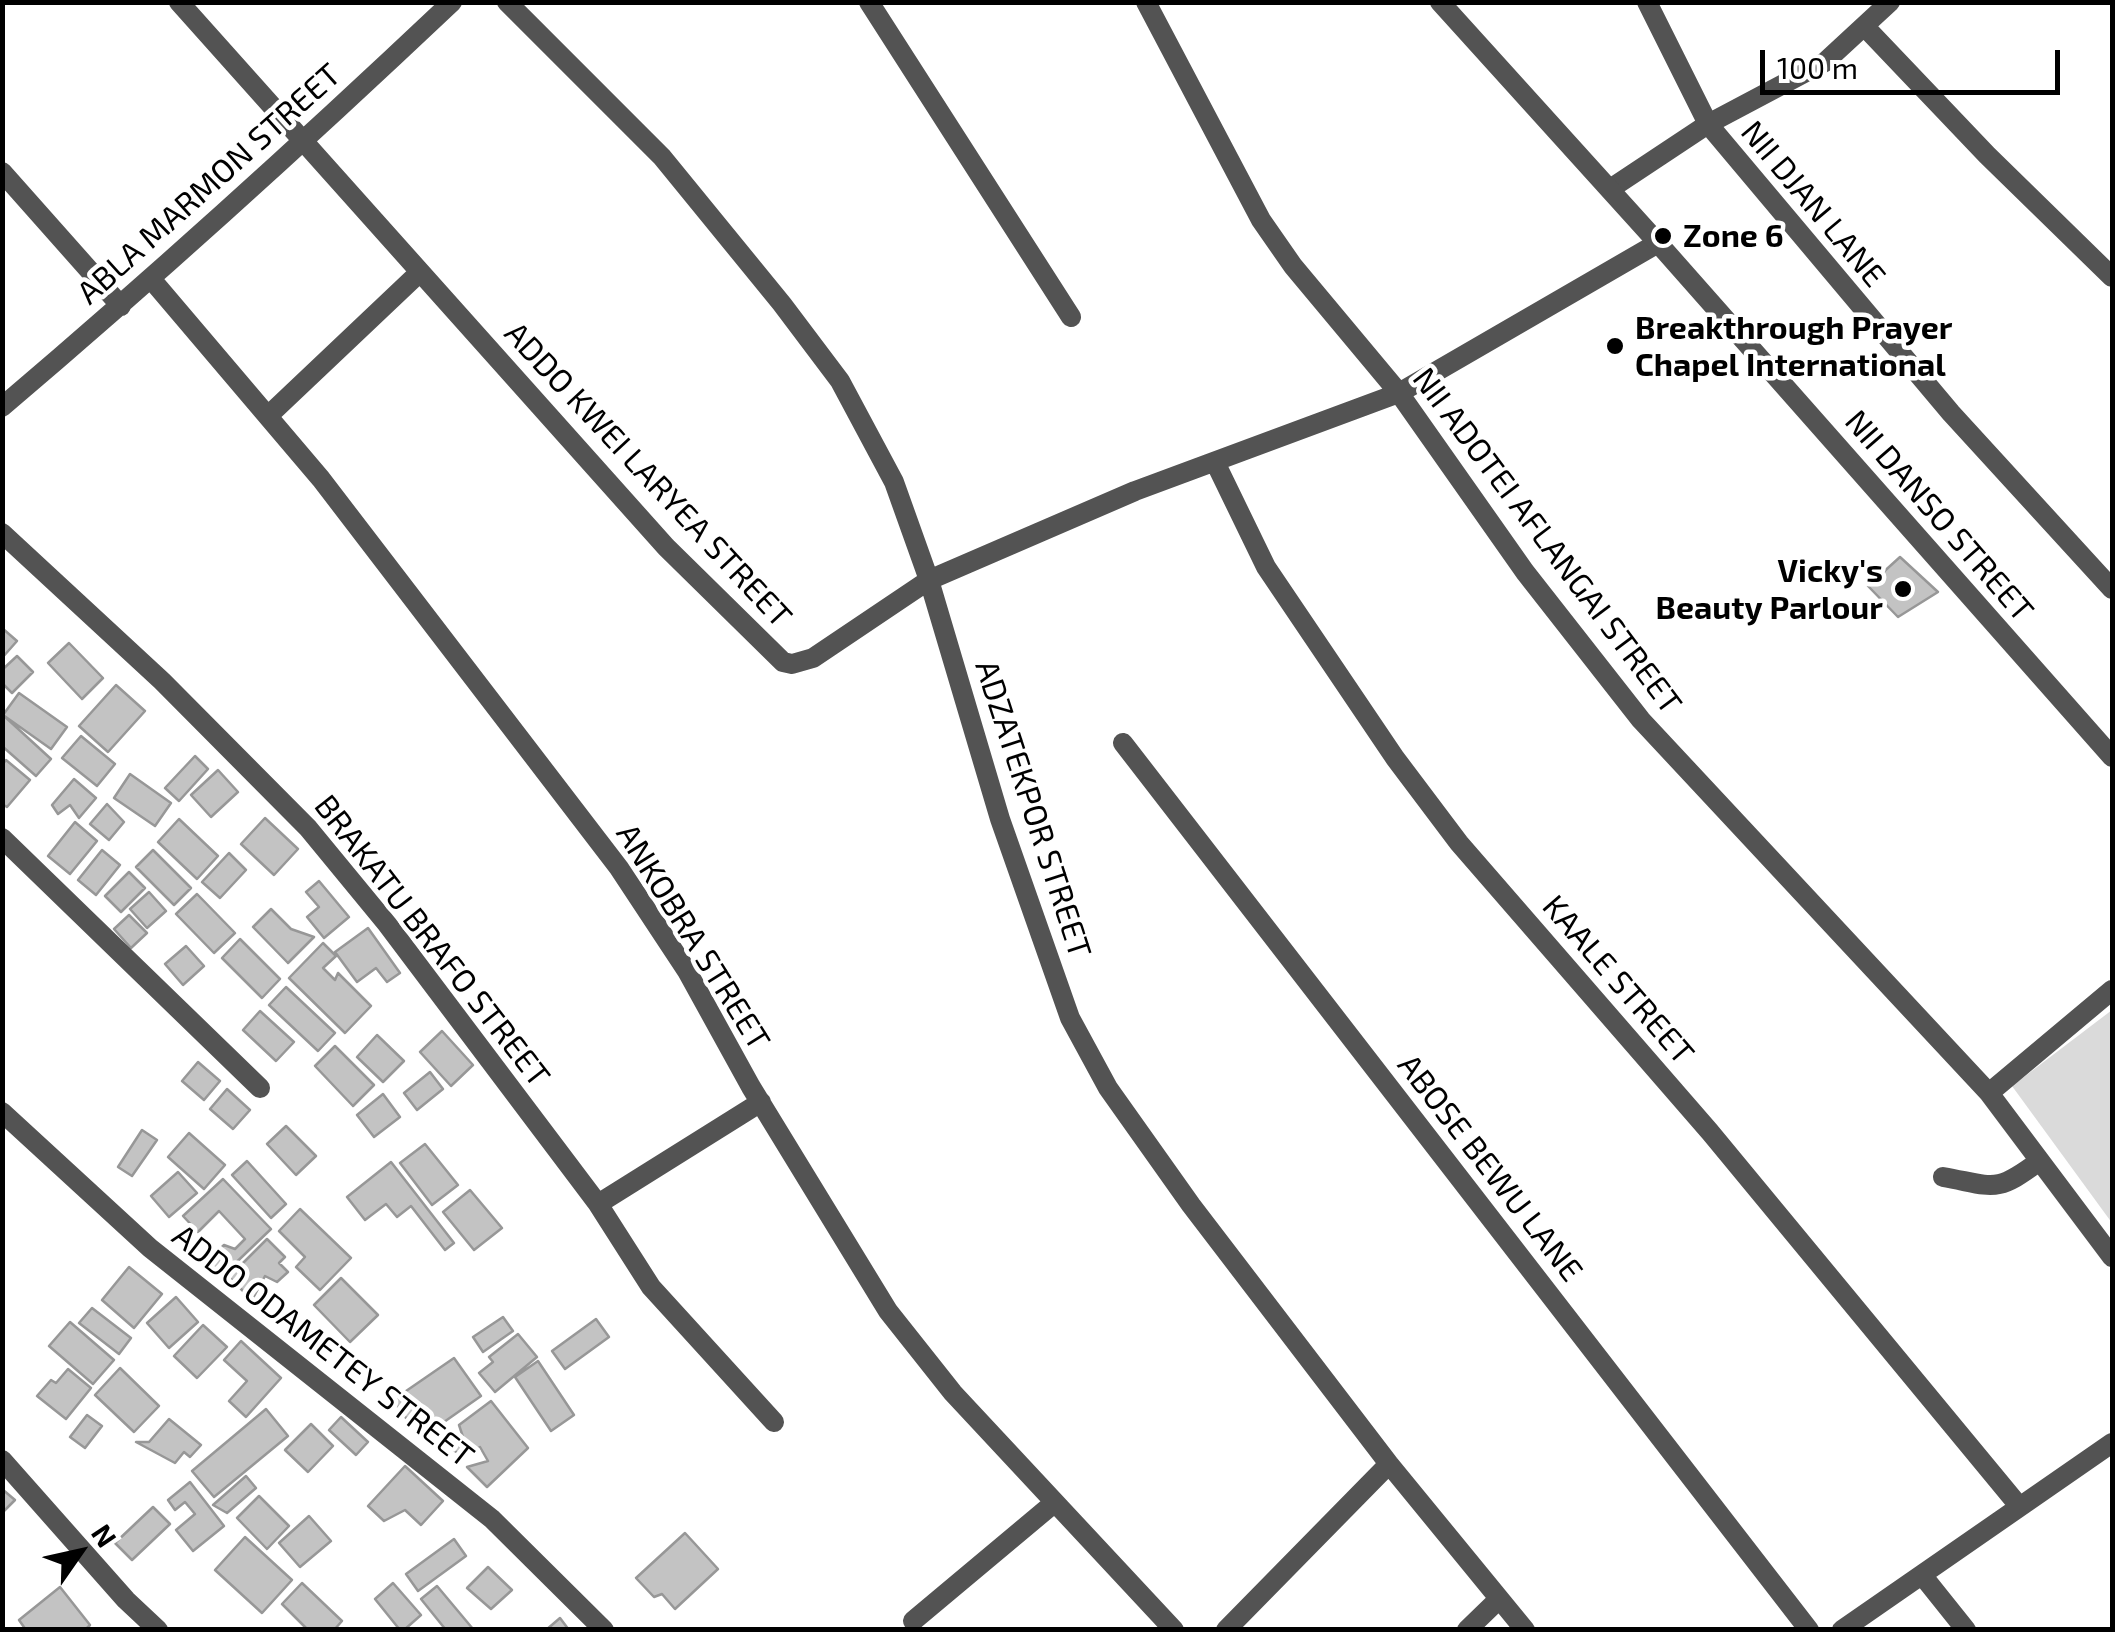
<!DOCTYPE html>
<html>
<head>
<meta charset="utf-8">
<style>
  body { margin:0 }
  #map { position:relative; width:2115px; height:1632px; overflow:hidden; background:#fff; font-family:"Exo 2",sans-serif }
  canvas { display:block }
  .frame { position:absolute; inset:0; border:5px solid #000; pointer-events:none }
  .north { position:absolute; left:30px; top:1502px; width:100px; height:100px; -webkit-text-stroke:8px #fff; paint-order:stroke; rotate:56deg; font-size:28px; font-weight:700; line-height:40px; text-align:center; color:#000 }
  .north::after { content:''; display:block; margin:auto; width:35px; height:45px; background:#000; clip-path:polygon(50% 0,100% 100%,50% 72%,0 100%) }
  .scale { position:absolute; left:1760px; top:50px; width:300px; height:45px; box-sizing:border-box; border:5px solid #000; border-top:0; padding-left:12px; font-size:30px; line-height:35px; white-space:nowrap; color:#000; -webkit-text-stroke:8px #fff; paint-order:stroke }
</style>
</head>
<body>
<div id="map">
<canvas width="2115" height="1632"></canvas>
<div class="frame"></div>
<div class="north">N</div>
<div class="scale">100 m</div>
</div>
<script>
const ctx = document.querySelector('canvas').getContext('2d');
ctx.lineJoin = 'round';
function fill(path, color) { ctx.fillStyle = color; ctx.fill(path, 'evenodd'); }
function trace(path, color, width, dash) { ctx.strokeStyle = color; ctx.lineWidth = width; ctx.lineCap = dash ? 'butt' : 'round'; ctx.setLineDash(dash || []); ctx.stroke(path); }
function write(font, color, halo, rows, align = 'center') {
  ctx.font = font + ' "Exo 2",sans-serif'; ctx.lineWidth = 9; ctx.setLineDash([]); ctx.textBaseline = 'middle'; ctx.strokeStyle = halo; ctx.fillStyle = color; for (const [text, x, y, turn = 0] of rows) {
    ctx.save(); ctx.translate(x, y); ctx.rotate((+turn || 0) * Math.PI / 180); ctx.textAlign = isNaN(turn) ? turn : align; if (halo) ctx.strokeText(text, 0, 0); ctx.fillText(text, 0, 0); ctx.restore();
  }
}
fill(new Path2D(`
  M 2112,1010 L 2112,1223 L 2012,1086 Z`), '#dadada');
const building = new Path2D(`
  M 1900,557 L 1938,592 L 1898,617 L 1868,586 Z
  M 2,628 L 17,641 L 2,658 Z
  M 69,643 L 103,678 L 82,699 L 48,663 Z
  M 17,656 L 33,672 L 12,693 L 2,683 L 2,670 Z
  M 116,685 L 145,711 L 108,752 L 79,726 Z
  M 19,693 L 67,727 L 51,749 L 3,715 Z
  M 3,715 L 51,759 L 36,776 L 2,746 Z
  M 81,736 L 115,764 L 97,786 L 62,758 Z
  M 195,756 L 208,769 L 179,801 L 165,788 Z
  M 6,760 L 30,780 L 7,807 L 2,804 L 2,765 Z
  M 218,770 L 238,792 L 211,817 L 191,795 Z
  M 130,774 L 171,803 L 155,826 L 114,798 Z
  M 74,779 L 96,798 L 79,818 L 70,805 L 58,814 L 52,805 Z
  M 107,804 L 124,822 L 109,840 L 90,824 Z
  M 265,818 L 298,849 L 274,875 L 241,844 Z
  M 179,819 L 218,856 L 197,879 L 158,842 Z
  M 75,822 L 97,841 L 70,874 L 48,856 Z
  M 102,850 L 120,865 L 96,895 L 78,880 Z
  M 153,850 L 191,888 L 174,905 L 136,867 Z
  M 229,853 L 246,870 L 220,898 L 202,882 Z
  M 129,872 L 145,888 L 121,912 L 105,896 Z
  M 319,881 L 349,917 L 324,938 L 307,917 L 319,907 L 306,892 Z
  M 149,892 L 166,911 L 147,928 L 130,909 Z
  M 197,894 L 235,933 L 214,953 L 176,914 Z
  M 271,909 L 291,929 L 314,937 L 288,963 L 253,927 Z
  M 129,915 L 147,933 L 131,948 L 114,929 Z
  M 368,928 L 400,973 L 387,982 L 376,968 L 357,982 L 335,952 Z
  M 240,939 L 280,979 L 262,998 L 222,958 Z
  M 323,943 L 336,956 L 323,968 L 335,980 L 338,973 L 371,1006 L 345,1033 L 289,978 Z
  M 186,946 L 204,966 L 183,985 L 165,964 Z
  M 286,987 L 335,1033 L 318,1051 L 269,1005 Z
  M 260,1011 L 294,1042 L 276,1061 L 243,1030 Z
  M 442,1031 L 473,1065 L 451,1086 L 420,1052 Z
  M 377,1035 L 404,1061 L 383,1082 L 357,1057 Z
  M 335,1046 L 374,1085 L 353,1106 L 315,1066 Z
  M 198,1062 L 220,1081 L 204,1100 L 182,1081 Z
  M 430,1072 L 443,1089 L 417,1110 L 404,1093 Z
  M 227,1089 L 250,1110 L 233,1129 L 210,1109 Z
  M 383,1094 L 400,1117 L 374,1137 L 357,1115 Z
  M 286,1126 L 316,1156 L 296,1175 L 267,1144 Z
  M 142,1130 L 157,1140 L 132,1176 L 118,1167 Z
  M 189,1133 L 225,1165 L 204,1189 L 168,1157 Z
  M 425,1144 L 458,1185 L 432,1205 L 400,1163 Z
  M 247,1161 L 286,1204 L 271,1218 L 232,1175 Z
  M 391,1162 L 454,1243 L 445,1250 L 411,1206 L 397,1217 L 386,1204 L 365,1220 L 347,1197 Z
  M 178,1172 L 197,1193 L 169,1217 L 151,1196 Z
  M 223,1179 L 271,1229 L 221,1277 L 207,1261 L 224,1245 L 235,1249 L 245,1239 L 219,1211 L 198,1232 L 183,1216 Z
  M 470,1190 L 502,1228 L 474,1250 L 443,1212 Z
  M 300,1209 L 351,1258 L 320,1290 L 296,1267 L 305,1257 L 279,1231 Z
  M 267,1239 L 285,1257 L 279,1263 L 288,1272 L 277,1282 L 265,1276 L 252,1300 L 229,1277 Z
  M 129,1267 L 162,1294 L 134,1328 L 102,1300 Z
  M 341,1278 L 378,1315 L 350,1342 L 314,1305 Z
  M 176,1297 L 198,1322 L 169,1348 L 147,1323 Z
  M 92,1308 L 131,1338 L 119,1354 L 79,1323 Z
  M 503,1317 L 513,1331 L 483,1352 L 473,1337 Z
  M 596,1319 L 609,1337 L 565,1369 L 552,1351 Z
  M 70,1322 L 114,1360 L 93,1384 L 49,1346 Z
  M 203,1325 L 227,1347 L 197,1378 L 174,1356 Z
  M 518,1334 L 537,1357 L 495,1392 L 479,1373 L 493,1362 L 489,1357 Z
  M 241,1341 L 281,1378 L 246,1417 L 229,1401 L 247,1381 L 224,1360 Z
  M 454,1358 L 481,1396 L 434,1429 L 425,1416 L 406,1418 L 393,1400 Z
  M 538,1361 L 574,1415 L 551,1431 L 515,1377 Z
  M 120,1368 L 159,1406 L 134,1432 L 95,1395 Z
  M 68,1369 L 91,1388 L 66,1419 L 37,1396 L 51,1380 L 56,1383 Z
  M 491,1401 L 528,1448 L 487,1487 L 467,1467 L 488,1461 L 480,1447 L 463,1456 L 448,1447 L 463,1437 L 459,1425 Z
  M 266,1409 L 288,1436 L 214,1497 L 192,1471 Z
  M 87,1415 L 102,1426 L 85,1448 L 70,1437 Z
  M 341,1417 L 368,1442 L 356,1455 L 329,1430 Z
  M 169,1419 L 201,1445 L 190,1457 L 184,1452 L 175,1463 L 136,1442 L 149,1442 Z
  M 311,1424 L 333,1446 L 308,1472 L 285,1450 Z
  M 405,1466 L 443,1501 L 421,1525 L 405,1510 L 384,1521 L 368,1506 Z
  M 246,1476 L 256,1488 L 227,1513 L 213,1505 Z
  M 190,1482 L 224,1526 L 193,1551 L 176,1530 L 195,1514 L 185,1502 L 175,1510 L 168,1500 Z
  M 2,1489 L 15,1500 L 2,1513 Z
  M 259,1496 L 289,1526 L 267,1549 L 237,1518 Z
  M 153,1507 L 170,1524 L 132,1560 L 115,1543 Z
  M 309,1516 L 331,1541 L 300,1567 L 279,1543 Z
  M 685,1533 L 718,1569 L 675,1609 L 662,1594 L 654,1597 L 636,1578 Z
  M 245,1537 L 292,1580 L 262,1613 L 215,1570 Z
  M 454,1539 L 466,1556 L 418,1591 L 406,1574 Z
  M 488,1567 L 512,1590 L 491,1609 L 467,1588 Z
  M 302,1583 L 342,1621 L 334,1630 L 308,1630 L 282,1604 Z
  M 393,1583 L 421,1615 L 404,1630 L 400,1630 L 375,1599 Z
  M 437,1586 L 473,1629 L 472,1630 L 446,1630 L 421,1599 Z
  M 60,1587 L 90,1625 L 85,1630 L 26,1630 L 19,1620 Z
  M 560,1618 L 569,1630 L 546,1630 Z`);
fill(building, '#c3c3c3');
trace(building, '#979797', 2.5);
trace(new Path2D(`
  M 179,2 L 666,547 L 783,662 L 792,664 L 813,658 L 929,580 L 1135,491 L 1399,393 L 1658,243
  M 507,2 L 662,157 L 782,304 L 840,381 L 894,482 L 929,580 L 1000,819 L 1070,1018 L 1108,1088 L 1191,1205 L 1389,1464 L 1525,1630
  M 869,2 L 1071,317
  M 1146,2 L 1261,220 L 1293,266 L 1399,393 L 1525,572 L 1641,720 L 1989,1093 L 2112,1257
  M 1647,2 L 1708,124 L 1951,413 L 2112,589
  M 1866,28 L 1987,155 L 2112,277
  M 2,172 L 121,306
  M 1610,189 L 1708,124 L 1825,62 L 1890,2
  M 152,280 L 321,479 L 619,868 L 687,971 L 751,1087 L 888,1311 L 953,1393 L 1174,1630
  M 2,407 C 156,276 305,141 452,2
  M 268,416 L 420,272
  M 1215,462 L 1266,567 L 1395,758 L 1459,843 L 1710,1132 L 2019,1506
  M 2,533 L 162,681 L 308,828 L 387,924 L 598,1204 L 651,1287 L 774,1422
  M 1123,743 L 1809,1630
  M 2,838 L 260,1088
  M 1989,1093 L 2112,990
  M 2,1112 L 150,1248 L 492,1519 L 604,1630
  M 1943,1177 C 1994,1186 1995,1194 2038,1162
  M 598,1204 L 761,1102
  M 2,1460 L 126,1600 L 158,1630
  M 1922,1575 L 1966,1630
  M 913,1621 L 1054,1503
  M 1226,1630 L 1389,1464
  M 1467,1630 L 1499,1599
  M 1842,1630 L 2112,1443`), '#535353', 20);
trace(new Path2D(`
  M 1440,2 L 1658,243 L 2112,757`), '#535353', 20);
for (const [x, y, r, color] of [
  [1663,236,10,"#000"],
  [1615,346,10,"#000"],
  [1903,589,10,"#000"]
]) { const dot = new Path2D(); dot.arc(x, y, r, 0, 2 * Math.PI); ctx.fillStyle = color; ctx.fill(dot); trace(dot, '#fff', 4); }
write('32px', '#000', '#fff', [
  ["ABLA MARMON STREET",209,184,-42],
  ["NII DJAN LANE",1813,204,50],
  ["ADDO KWEI LARYEA STREET",648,475,47],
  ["NII DANSO STREET",1939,516,49],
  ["NII ADOTEI AFLANGAI STREET",1547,541,53],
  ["ADZATEKPOR STREET",1033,809,72],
  ["ANKOBRA STREET",693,937,58],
  ["BRAKATU BRAFO STREET",432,941,52],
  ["KAALE STREET",1618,980,49],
  ["ABOSE BEWU LANE",1490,1168,52],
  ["ADDO ODAMETEY STREET",323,1346,38]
]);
write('bold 32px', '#000', '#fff', [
  ["Zone 6",1683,236],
  ["Breakthrough Prayer",1635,328],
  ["Chapel International",1635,365],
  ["Vicky's",1883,571,"right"],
  ["Beauty Parlour",1883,608,"right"]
], 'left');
</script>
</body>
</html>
